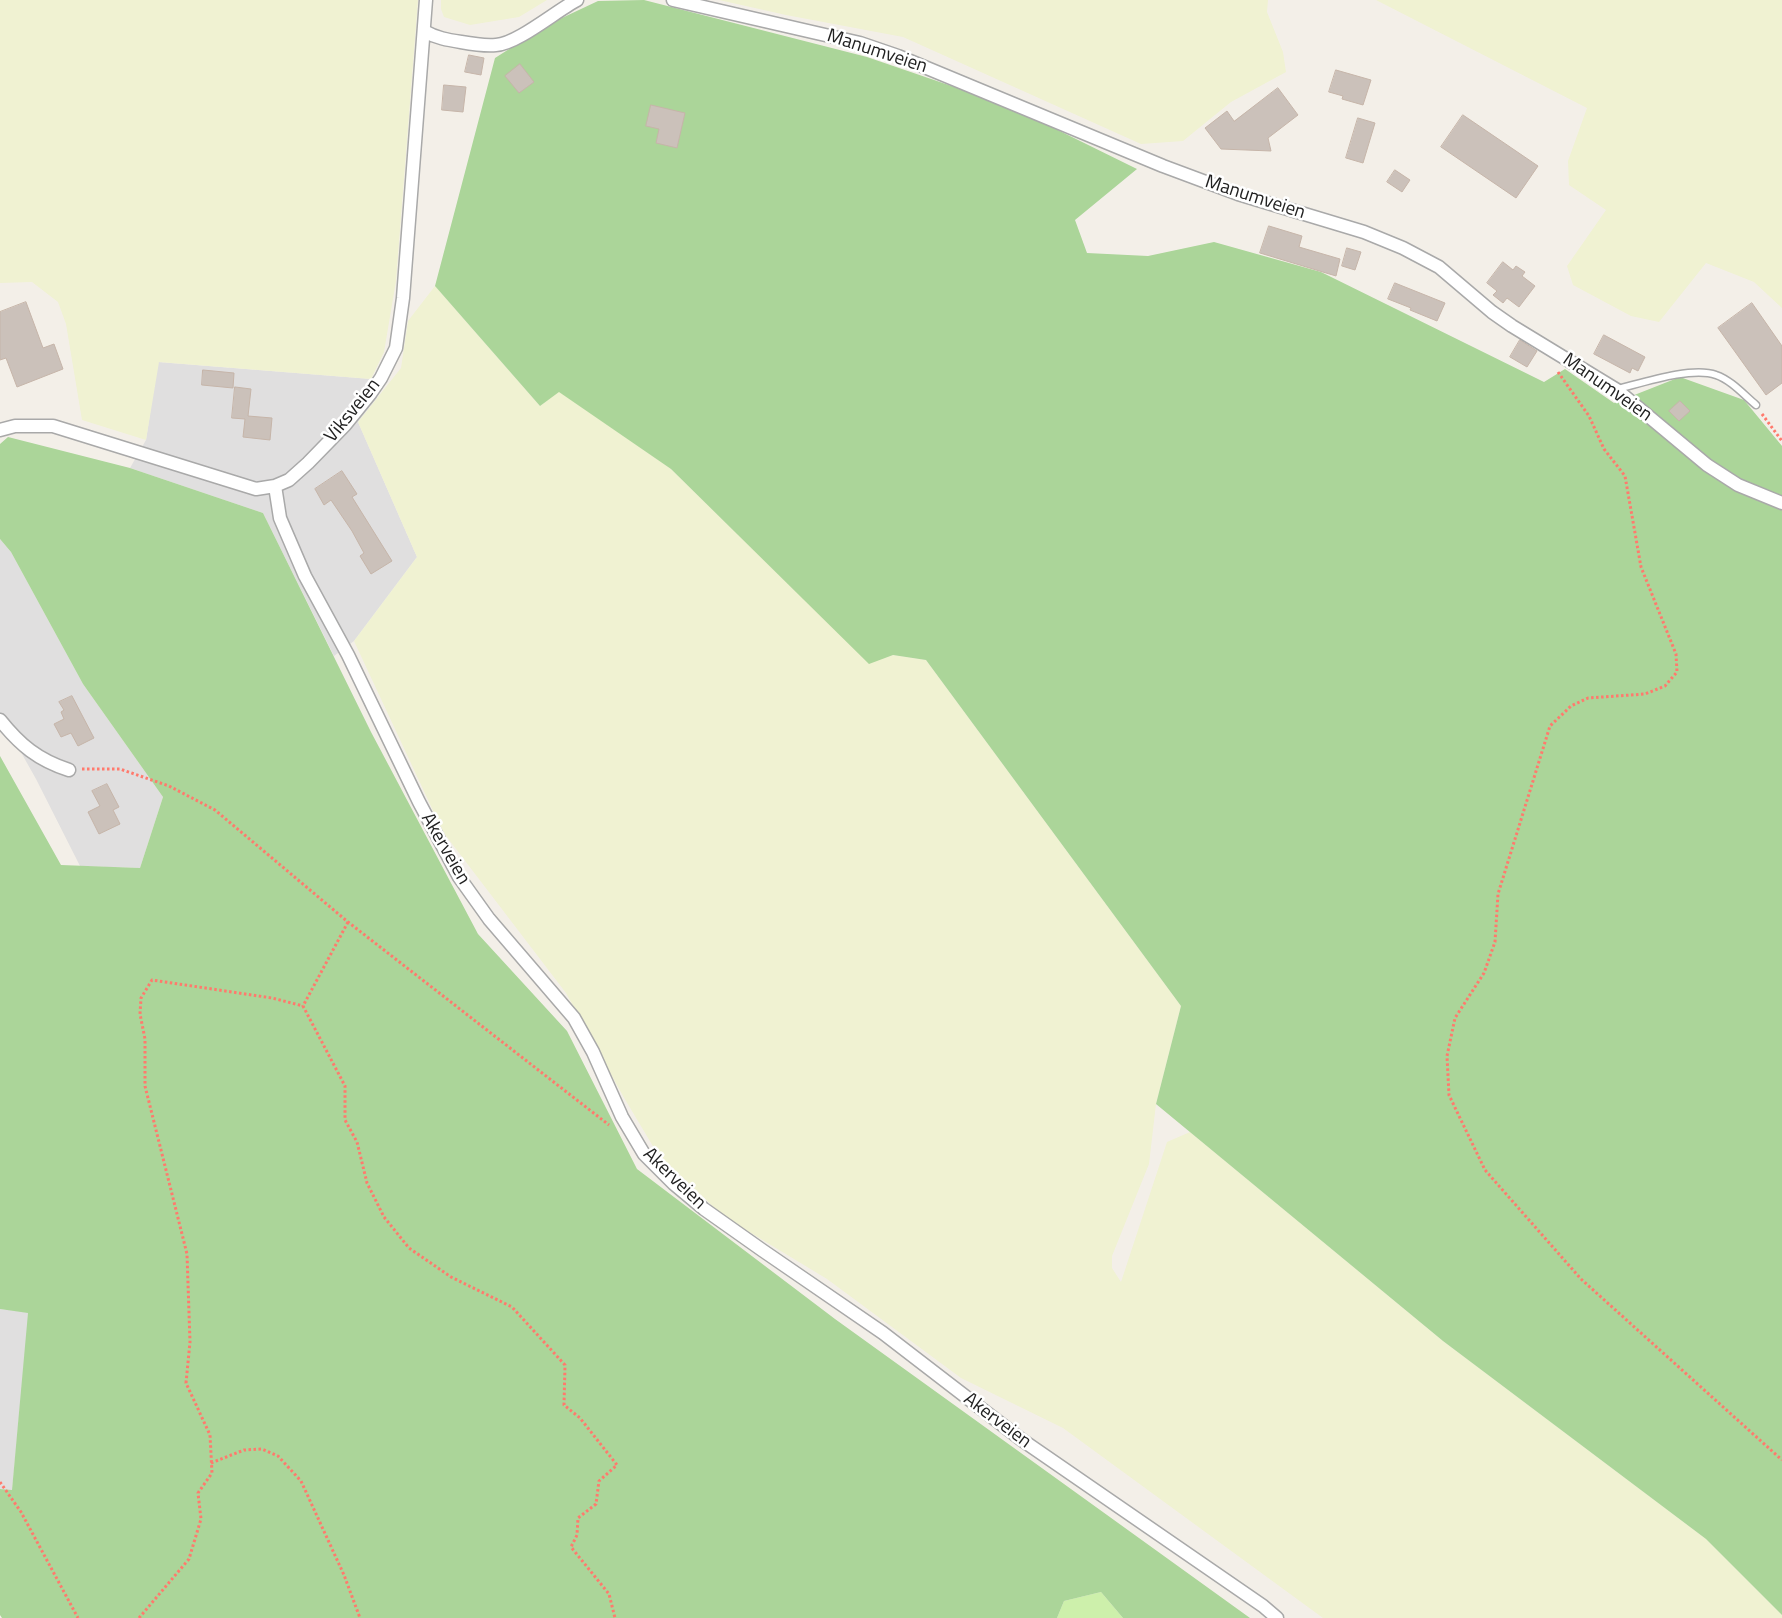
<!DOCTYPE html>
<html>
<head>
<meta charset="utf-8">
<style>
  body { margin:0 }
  canvas { display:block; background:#f3efe8 }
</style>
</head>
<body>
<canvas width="1782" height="1618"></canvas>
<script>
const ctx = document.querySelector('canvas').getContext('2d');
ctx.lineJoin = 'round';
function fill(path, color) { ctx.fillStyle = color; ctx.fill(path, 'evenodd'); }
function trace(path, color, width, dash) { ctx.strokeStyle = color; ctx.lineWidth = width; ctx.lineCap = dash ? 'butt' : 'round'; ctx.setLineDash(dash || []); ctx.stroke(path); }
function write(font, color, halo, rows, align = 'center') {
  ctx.font = font + ' "Titillium Web",sans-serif'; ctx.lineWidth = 5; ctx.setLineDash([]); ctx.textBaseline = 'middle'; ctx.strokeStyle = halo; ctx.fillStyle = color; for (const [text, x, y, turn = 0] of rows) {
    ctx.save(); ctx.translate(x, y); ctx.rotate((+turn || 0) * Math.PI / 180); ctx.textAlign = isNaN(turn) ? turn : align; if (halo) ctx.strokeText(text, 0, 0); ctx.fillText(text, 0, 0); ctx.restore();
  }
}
fill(new Path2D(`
  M 158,362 L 371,379 L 377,398 L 358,422 L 417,557 L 354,641 L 334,656 L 263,513 L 130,468 L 146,440 Z
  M 0,539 L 11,552 L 83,684 L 163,797 L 140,868 L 80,866 L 36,779 L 0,715 Z
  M 0,1309 L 29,1312 L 12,1491 L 0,1489 Z`), '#e0dfdf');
fill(new Path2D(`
  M 0,0 L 418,0 L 396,281 L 384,352 L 371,379 L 159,362 L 146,440 L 82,420 L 66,324 L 58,302 L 32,282 L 0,283 Z
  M 441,0 L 547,0 L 519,17 L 470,25 L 444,17 L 441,9 Z
  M 719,0 L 1268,0 L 1267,12 L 1283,52 L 1286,72 L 1231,102 L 1183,141 L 1141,144 L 903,37 L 786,15 Z
  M 1376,0 L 1782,0 L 1782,308 L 1754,282 L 1706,263 L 1659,322 L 1631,316 L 1573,285 L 1567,266 L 1606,210 L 1569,185 L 1568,161 L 1587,108 Z
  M 435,286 L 540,406 L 559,391 L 671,469 L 869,663 L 893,655 L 926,660 L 1181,1006 L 1156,1104 L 1149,1164 L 1112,1256 L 1112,1268 L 1121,1282 L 1167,1142 L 1190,1132 L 1443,1341 L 1706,1539 L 1782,1615 L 1782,1618 L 1323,1618 L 1063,1428 L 961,1378 L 827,1279 L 723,1216 L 657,1153 L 623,1096 L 566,993 L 443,832 L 354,641 L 417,557 L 358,422 L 401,368 L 408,321 Z`), '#f0f2d2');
fill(new Path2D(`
  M 1101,1592 L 1123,1618 L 1057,1618 L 1064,1601 Z`), '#cdf0ab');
fill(new Path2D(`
  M 644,0 L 867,57 L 1007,105 L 1137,169 L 1075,220 L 1087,253 L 1148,256 L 1214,242 L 1321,272 L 1544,382 L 1565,369 L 1614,403 L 1680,377 L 1744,400 L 1782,446 L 1782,1615 L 1706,1539 L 1443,1341 L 1156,1104 L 1181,1006 L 926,660 L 893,655 L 869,664 L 671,469 L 559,392 L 540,406 L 435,286 L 495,58 L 547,25 L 598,1 Z
  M 8,437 L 130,468 L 263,513 L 371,732 L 478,934 L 567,1031 L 637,1169 L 835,1319 L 1250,1618 L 1123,1618 L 1101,1592 L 1064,1601 L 1057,1618 L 2,1618 L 0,1615 L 0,1489 L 12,1490 L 28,1313 L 0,1309 L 0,756 L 61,865 L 140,868 L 163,797 L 83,684 L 11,552 L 0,539 L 0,444 Z`), '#abd599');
const building = new Path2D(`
  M 469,55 L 484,58 L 481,75 L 465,72 Z
  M 520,64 L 534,82 L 519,93 L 505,76 Z
  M 1336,70 L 1371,80 L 1363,105 L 1342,99 L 1343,96 L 1329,92 Z
  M 444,85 L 466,87 L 463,112 L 442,110 Z
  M 1278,88 L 1298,115 L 1268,138 L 1271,151 L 1221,149 L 1205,128 L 1227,111 L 1234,121 Z
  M 651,105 L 685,113 L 677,148 L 656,143 L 659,129 L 646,126 Z
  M 1463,115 L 1538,166 L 1516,198 L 1441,147 Z
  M 1358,118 L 1375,123 L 1363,163 L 1346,158 Z
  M 1395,170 L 1410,180 L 1402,192 L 1387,182 Z
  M 1269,226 L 1302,236 L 1299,247 L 1340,259 L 1336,276 L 1260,253 Z
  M 1347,248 L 1361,252 L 1355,270 L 1342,266 Z
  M 1503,262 L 1513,270 L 1516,266 L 1525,272 L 1522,276 L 1535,286 L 1519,307 L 1507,298 L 1503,303 L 1493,295 L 1497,291 L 1487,283 Z
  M 1395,283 L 1445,303 L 1437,321 L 1410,310 L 1411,308 L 1388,299 Z
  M 26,302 L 43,348 L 54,344 L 63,369 L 17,387 L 6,358 L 0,360 L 0,312 Z
  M 1752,303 L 1782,346 L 1782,383 L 1766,395 L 1718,328 Z
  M 1604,335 L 1645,357 L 1638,371 L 1632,368 L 1630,373 L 1594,354 Z
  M 1520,340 L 1537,351 L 1527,367 L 1510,357 Z
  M 203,370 L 234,373 L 233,388 L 202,385 Z
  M 235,387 L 251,389 L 248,416 L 272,418 L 270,440 L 243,437 L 245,419 L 232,418 Z
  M 1680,401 L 1690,411 L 1679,421 L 1669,411 Z
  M 342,471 L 357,494 L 352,497 L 392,561 L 371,574 L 360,556 L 364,553 L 352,531 L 331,500 L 324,505 L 315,489 Z
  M 72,696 L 94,738 L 78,746 L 71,733 L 61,737 L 54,724 L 64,719 L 61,712 L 64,710 L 59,702 Z
  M 107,784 L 119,807 L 113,810 L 120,824 L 99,834 L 88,812 L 100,806 L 92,791 Z`);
fill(building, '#cbc1ba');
trace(building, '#c6b5a9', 1);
const lane = new Path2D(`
  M 1618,389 C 1642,383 1692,366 1716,375 C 1731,380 1744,395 1756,405`);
const street = new Path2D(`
  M 673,0 L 860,43 L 898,56 L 1163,166 L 1238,194 L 1364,232 L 1403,248 L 1439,267 L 1492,312 L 1512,326 L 1617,390 L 1707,465 L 1738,485 L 1782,503
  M 424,31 C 436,38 448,40 461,42 C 472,44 484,46 496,45 C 517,44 556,11 577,0
  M 0,430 L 15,426 L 53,426 L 256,489 L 275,486 L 289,480 L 308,463 L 345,425 L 370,394 L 381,378 L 396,348 L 403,298 L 426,0
  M 275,486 L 280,518 L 305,576 L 348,655 L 419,802 L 459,877 L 489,919 L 574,1018 L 593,1052 L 622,1117 L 644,1154 L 674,1184 L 704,1209 L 762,1250 L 883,1333 L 1022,1440 L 1263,1606 L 1277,1618
  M 0,720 C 20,745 38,760 69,770`);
trace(lane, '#a9a9a9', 9);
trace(street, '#a9a9a9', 15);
trace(new Path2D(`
  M 1558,372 L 1589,416 L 1604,449 L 1625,476 L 1641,567 L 1676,654 L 1677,672 L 1665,686 L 1645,694 L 1588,698 L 1571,706 L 1550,726 L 1498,894 L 1495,942 L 1484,973 L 1455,1018 L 1447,1056 L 1449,1095 L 1485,1170 L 1581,1279 L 1782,1460
  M 1762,414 L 1782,441
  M 82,769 L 120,769 L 169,786 L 215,810 L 348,922 L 609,1125
  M 348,922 L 303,1006 L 345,1086 L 345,1120 L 357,1142 L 367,1183 L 384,1217 L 409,1248 L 451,1277 L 512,1307 L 565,1365 L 564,1405 L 580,1418 L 617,1465 L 599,1481 L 596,1504 L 578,1518 L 577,1535 L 571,1547 L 609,1594 L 615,1618
  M 211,1463 L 244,1450 L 262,1449 L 278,1456 L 301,1481 L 344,1575 L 360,1618
  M 0,1482 L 21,1512 L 78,1618
  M 139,1618 L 189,1559 L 201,1519 L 198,1493 L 212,1473 L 210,1435 L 186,1383 L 190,1342 L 187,1254 L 145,1086 L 145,1039 L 140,1014 L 141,998 L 152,980 L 272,998 L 303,1006`), '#ff7a6d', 3, [2.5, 2.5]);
trace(lane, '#fff', 6);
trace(street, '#fff', 12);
write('19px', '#222', '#fff', [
  ["Manumveien",877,52,18],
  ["Manumveien",1255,198,18],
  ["Manumveien",1607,388,35],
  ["Viksveien",353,411,-51],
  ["Akerveien",445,849,60],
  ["Akerveien",674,1179,44],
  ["Akerveien",997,1421,37]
]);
</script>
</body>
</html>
